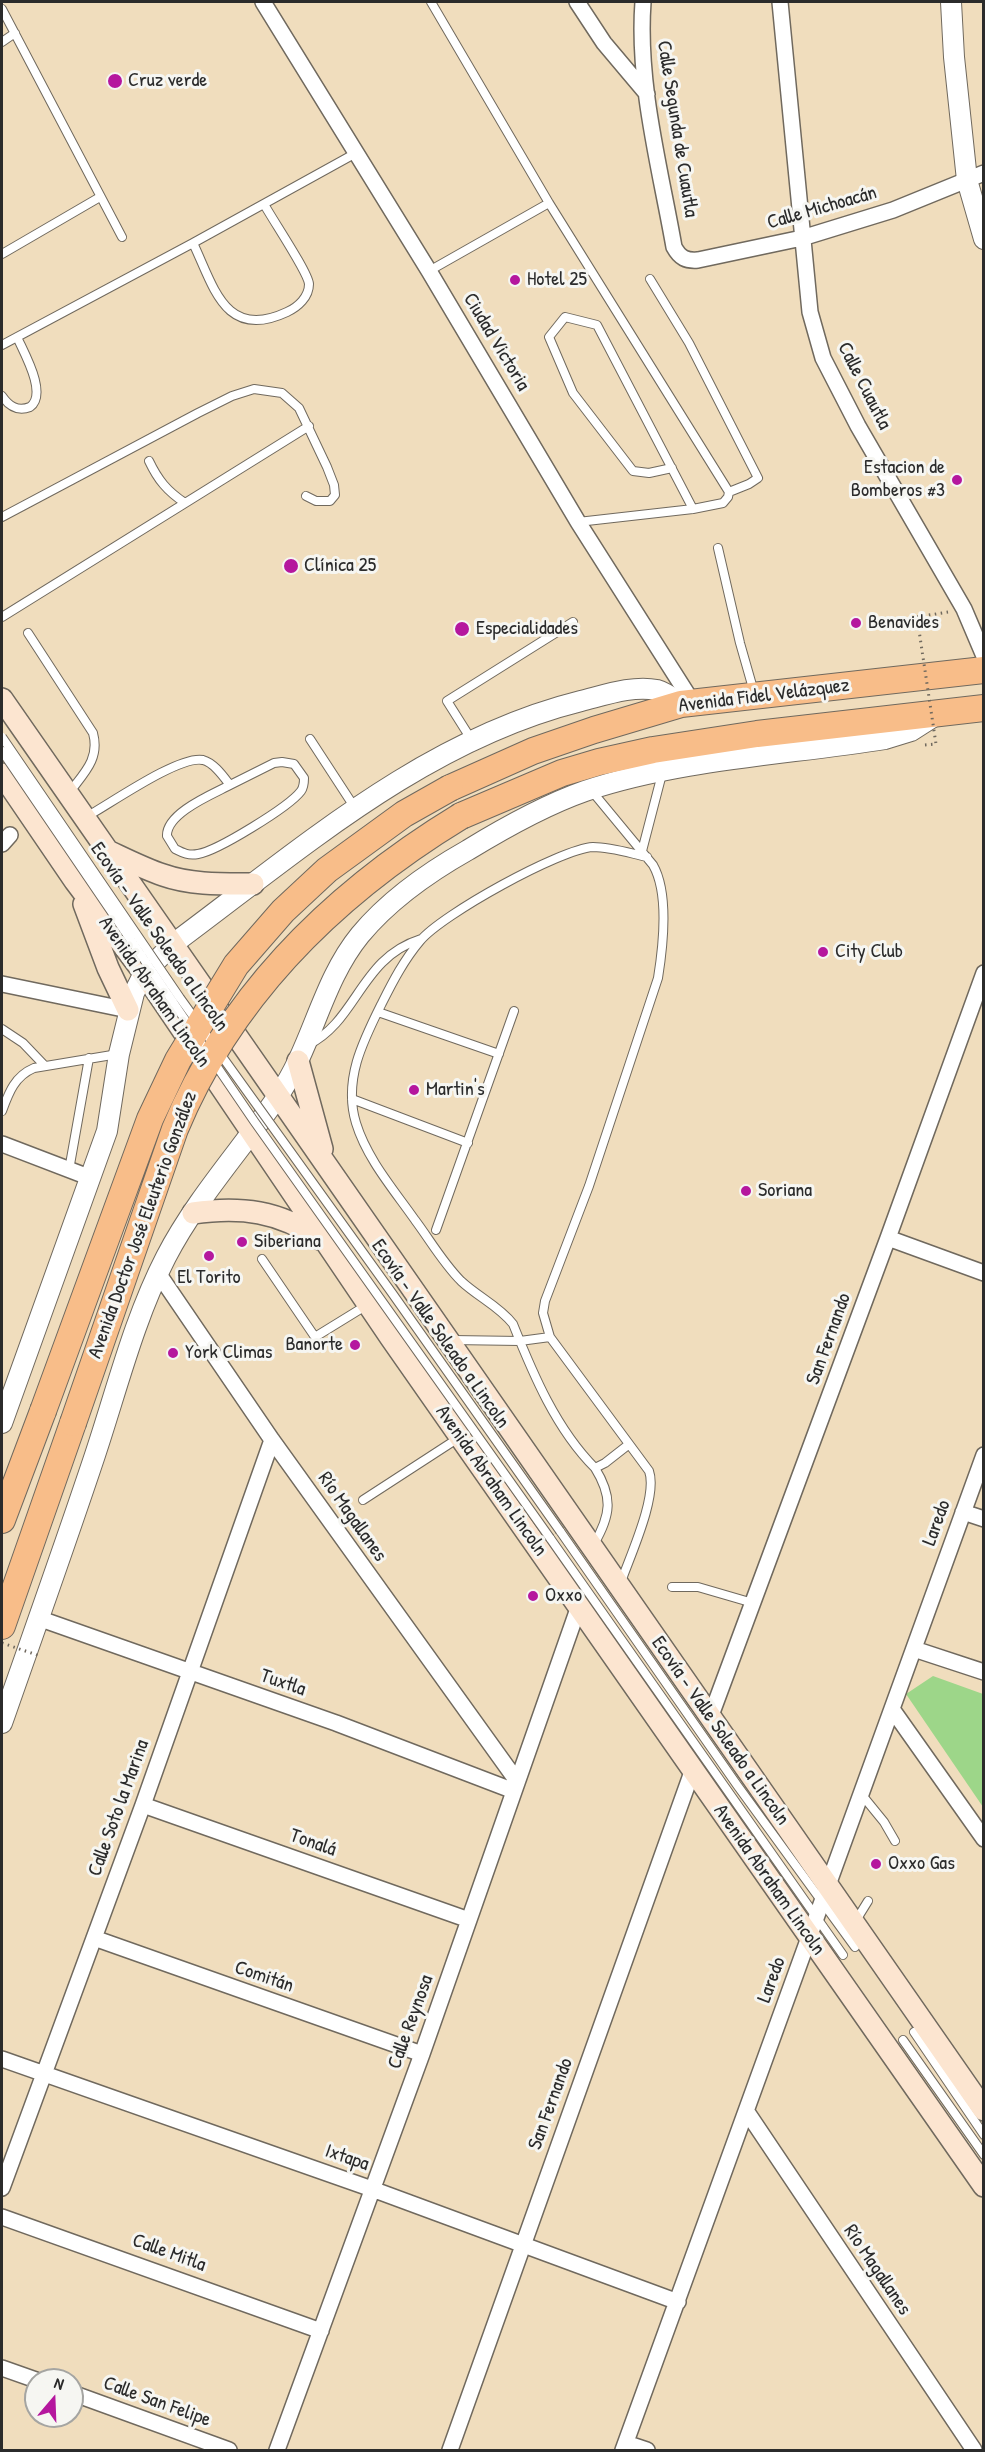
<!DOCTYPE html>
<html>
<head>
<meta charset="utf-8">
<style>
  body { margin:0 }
  #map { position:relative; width:985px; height:2452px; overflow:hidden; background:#f0ddbd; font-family:"Patrick Hand",sans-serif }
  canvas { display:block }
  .frame { position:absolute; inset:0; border:3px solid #2b2b2b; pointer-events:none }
  .north { position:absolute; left:24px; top:2368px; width:60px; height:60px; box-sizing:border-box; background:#f6f6f2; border:2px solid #a5a5a2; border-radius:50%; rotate:19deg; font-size:16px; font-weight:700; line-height:24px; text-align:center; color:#2b2b2b }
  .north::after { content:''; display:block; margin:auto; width:21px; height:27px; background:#b5179e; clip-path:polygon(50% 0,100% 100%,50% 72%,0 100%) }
</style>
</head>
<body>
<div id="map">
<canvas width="985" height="2452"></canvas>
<div class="frame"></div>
<div class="north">N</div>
</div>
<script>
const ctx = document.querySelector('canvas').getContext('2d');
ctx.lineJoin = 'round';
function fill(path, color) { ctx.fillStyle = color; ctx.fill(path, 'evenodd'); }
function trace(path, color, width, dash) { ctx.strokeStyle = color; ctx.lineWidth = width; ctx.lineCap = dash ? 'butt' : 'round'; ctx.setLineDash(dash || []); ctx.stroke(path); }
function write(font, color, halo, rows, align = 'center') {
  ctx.font = font + ' "Patrick Hand",sans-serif'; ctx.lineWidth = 6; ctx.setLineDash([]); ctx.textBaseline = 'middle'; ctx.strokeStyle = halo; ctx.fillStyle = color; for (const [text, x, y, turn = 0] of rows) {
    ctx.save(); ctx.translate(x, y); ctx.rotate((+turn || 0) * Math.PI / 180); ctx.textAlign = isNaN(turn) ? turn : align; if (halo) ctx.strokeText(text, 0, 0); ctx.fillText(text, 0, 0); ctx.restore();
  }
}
fill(new Path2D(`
  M 933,1676 L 983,1694 L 983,1807 L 906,1694 Z`), '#9dd689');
const service = new Path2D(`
  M 431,2 L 549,203 L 729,492 L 728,497 L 723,503 L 693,509 L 578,522
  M 2,9 L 122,237
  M 2,42 L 15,33
  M 264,204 C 272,219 308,272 309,284 C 309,297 298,307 287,312 C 225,341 214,287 193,243 L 356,153
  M 2,254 L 100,197
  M 429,271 L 549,203
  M 650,279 L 689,343 L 758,478 L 749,484 L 729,492
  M 2,345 L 193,243
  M 2,396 C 9,406 17,412 30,407 C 48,394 24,353 17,337
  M 149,461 C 158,480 167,491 185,503
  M 672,468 L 649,473 L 633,471 L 573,393 L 549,337 L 565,317 L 597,325 L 693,509
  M 2,517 L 198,413 L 232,396 L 254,389 L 282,393 L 299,408 L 327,467 L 334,485 L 335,495 L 330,501 L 316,501 L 306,496
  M 718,548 L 740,643 L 754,692
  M 2,617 L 309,426
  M 28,633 L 93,733 C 100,759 84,773 69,793
  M 310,739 L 355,808
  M 471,739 L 447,701 L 573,622
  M 591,790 L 653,865 C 669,893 663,947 658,978 L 589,1186 L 545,1301 L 543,1313 L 550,1337 L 649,1471 C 658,1496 630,1556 621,1582
  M 86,817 C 110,804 179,755 203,760 C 214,763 223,776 230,785 L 274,763 L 282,762 L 294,764 L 304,778 C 304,783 304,787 301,791 C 289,807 217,851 198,854 C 189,856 183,853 175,849 L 167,836 C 166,813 213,794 230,785
  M 642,851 L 662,774
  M 378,1012 L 499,1054
  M 2,1029 L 23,1043 L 45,1066
  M 308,1045 C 358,1020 360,958 421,939
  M 352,1099 L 468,1143
  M 2,1111 C 9,1092 15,1076 34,1068 L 118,1054
  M 69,1170 L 89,1058
  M 436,1230 L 514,1011
  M 262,1259 L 315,1337 L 367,1305
  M 452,1340 L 520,1341 L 550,1337
  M 628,1445 L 605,1463 L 595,1468 C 556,1429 533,1374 513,1324 C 499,1306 478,1297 461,1281 C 443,1263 430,1240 415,1220 C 394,1190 367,1159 356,1123 C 343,1080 363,1041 382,1003 C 393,981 404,960 420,941 C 441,915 560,849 593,847 C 611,847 629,853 647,857
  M 363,1500 L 460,1437
  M 560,1531 L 737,1785 L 855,1947
  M 550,1538 L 843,1955
  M 594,1544 C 611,1515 613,1497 595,1468
  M 672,1587 L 698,1587 L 753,1603
  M 862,1795 L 884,1822 L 895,1841
  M 855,1922 L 868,1901
  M 914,2032 L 984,2135
  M 903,2040 L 984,2155`);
const minor = new Path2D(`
  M 263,2 L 429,271 L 578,522 L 693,703
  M 577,2 L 604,43 L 647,94
  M 643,2 C 637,84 660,167 674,247 C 680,258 686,261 698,260 L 802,238 L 893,210 L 984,173
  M 780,2 L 810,312 L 823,358 L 858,426 L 964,609 L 984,656
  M 2,844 L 10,835
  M 2,984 L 128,1010
  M 2,1144 L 91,1178
  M 888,1238 L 984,1273
  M 158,1273 L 272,1440 L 517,1781
  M 963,1512 L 984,1519
  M 38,1618 L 336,1723 L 514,1791
  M 914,1649 L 984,1672
  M 892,1709 L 984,1839
  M 710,1718 L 888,1238 L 984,973
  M 143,1805 L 469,1920
  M 94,1938 L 422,2054
  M 2,2059 L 372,2189 L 678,2302
  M 747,2112 L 974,2450
  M 2,2188 L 143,1805 L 272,1440
  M 2,2217 L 321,2331
  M 2,2368 L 36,2380
  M 72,2393 L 229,2450
  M 626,2443 L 647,2450
  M 277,2450 L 422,2054 L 579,1606
  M 450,2450 L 692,1772
  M 623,2450 L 984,1455`);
const tertiary = new Path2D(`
  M 951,2 L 954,57 L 967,180 L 984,239
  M 2,1423 L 107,1131 L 119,1054 L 134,993 L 144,973 L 173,944 C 300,850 424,740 581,701 C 605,695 633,685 657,690 C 665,692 674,699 681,704
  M 2,1723 C 33,1634 65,1545 95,1455 C 117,1389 134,1319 166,1257 C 196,1199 241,1150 278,1096 C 313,1046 321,983 360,935 C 389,900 429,872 468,850 C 504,828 545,805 585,791 C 681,759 784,755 885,739 L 911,731 L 936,715`);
const secondary = new Path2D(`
  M 2,699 L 984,2110
  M 2,774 L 75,881 L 144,973 L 391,1338 L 984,2186
  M 110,852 C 127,860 145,869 163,875 C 191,885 223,884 253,884
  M 84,904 L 108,968 L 128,1010
  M 298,1061 L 322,1149
  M 193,1213 C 241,1206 279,1211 320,1239`);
const trunk = new Path2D(`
  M 450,788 L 533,751 L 594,730 L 681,704 L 984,670
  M 461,816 L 562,773 L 599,762 L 653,750 L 757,734 L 984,708
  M 2,1520 L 43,1411
  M 2,1626 L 73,1423`);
trace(service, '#70695e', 10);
trace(minor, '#70695e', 18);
trace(tertiary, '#70695e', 22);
trace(secondary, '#70695e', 24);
trace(trunk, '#70695e', 28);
trace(new Path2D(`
  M 917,617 L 948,612
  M 925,745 L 936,744`), '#70695e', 3, [1.5, 4.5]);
trace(service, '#fff', 8);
trace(minor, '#fff', 15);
trace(tertiary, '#fff', 20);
trace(secondary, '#fce5d0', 21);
trace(trunk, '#f8bd89', 26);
const serviceBridge = new Path2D(`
  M 2,737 L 180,998 L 392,1293 L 560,1531
  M 2,751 L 254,1121 L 550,1538`);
const trunkBridge = new Path2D(`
  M 43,1411 L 150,1119 L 178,1060 L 236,965 L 283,911 L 327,870 L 404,814 L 450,788
  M 73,1423 L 175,1129 C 232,992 336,892 461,816`);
trace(serviceBridge, '#70695e', 10, []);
trace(trunkBridge, '#70695e', 28, []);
trace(new Path2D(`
  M 917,617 L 936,744
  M 2,1643 L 40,1656`), '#70695e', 3, [1.5, 4.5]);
trace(serviceBridge, '#fff', 8);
trace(trunkBridge, '#f8bd89', 26);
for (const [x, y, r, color] of [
  [115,81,8,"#b5179e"],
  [515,280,6,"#b5179e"],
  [957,480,6,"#b5179e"],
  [291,566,8,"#b5179e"],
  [856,623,6,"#b5179e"],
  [462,629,8,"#b5179e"],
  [823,952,6,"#b5179e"],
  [414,1090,6,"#b5179e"],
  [746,1191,6,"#b5179e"],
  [242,1242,6,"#b5179e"],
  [209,1256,6,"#b5179e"],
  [355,1345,6,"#b5179e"],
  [173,1353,6,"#b5179e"],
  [533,1596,6,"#b5179e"],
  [876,1864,6,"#b5179e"]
]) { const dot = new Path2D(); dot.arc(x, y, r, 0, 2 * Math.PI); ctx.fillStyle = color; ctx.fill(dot); trace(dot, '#f6f6f2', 2); }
write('20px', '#2b2b2b', '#f6f6f2', [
  ["Cruz verde",128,81],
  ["Hotel 25",527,280],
  ["Estacion de",945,468,"right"],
  ["Bomberos #3",945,491,"right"],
  ["Clínica 25",304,566],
  ["Benavides",868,623],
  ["Especialidades",476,629],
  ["City Club",835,952],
  ["Martin's",426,1090],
  ["Soriana",758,1191],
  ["Siberiana",254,1242],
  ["El Torito",209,1278,"center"],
  ["Banorte",343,1345,"right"],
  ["York Climas",185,1353],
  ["Oxxo",545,1596],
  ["Oxxo Gas",888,1864]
], 'left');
write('20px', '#2b2b2b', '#f6f6f2', [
  ["Calle Segunda de Cuautla",677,129,81],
  ["Calle Michoacán",822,208,-16],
  ["Ciudad Victoria",496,342,59],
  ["Calle Cuautla",864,386,63],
  ["Avenida Fidel Velázquez",764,696,-7],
  ["Ecovía - Valle Soleado a Lincoln",159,937,55],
  ["Avenida Abraham Lincoln",154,992,55],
  ["Avenida Doctor José Eleuterio González",143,1225,-70],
  ["Ecovía - Valle Soleado a Lincoln",440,1334,55],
  ["San Fernando",829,1339,-70],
  ["Avenida Abraham Lincoln",491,1481,55],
  ["Río Magallanes",352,1517,55],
  ["Laredo",937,1523,-70],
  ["Tuxtla",283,1683,19],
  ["Ecovía - Valle Soleado a Lincoln",720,1731,55],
  ["Calle Soto la Marina",119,1808,-70],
  ["Tonalá",313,1843,19],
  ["Avenida Abraham Lincoln",769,1880,55],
  ["Comitán",264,1977,19],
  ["Laredo",772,1980,-70],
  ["Calle Reynosa",411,2022,-70],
  ["San Fernando",551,2104,-70],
  ["Ixtapa",347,2158,19],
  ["Calle Mitla",169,2253,20],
  ["Río Magallanes",877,2270,56],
  ["Calle San Felipe",157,2402,20]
]);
</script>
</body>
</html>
